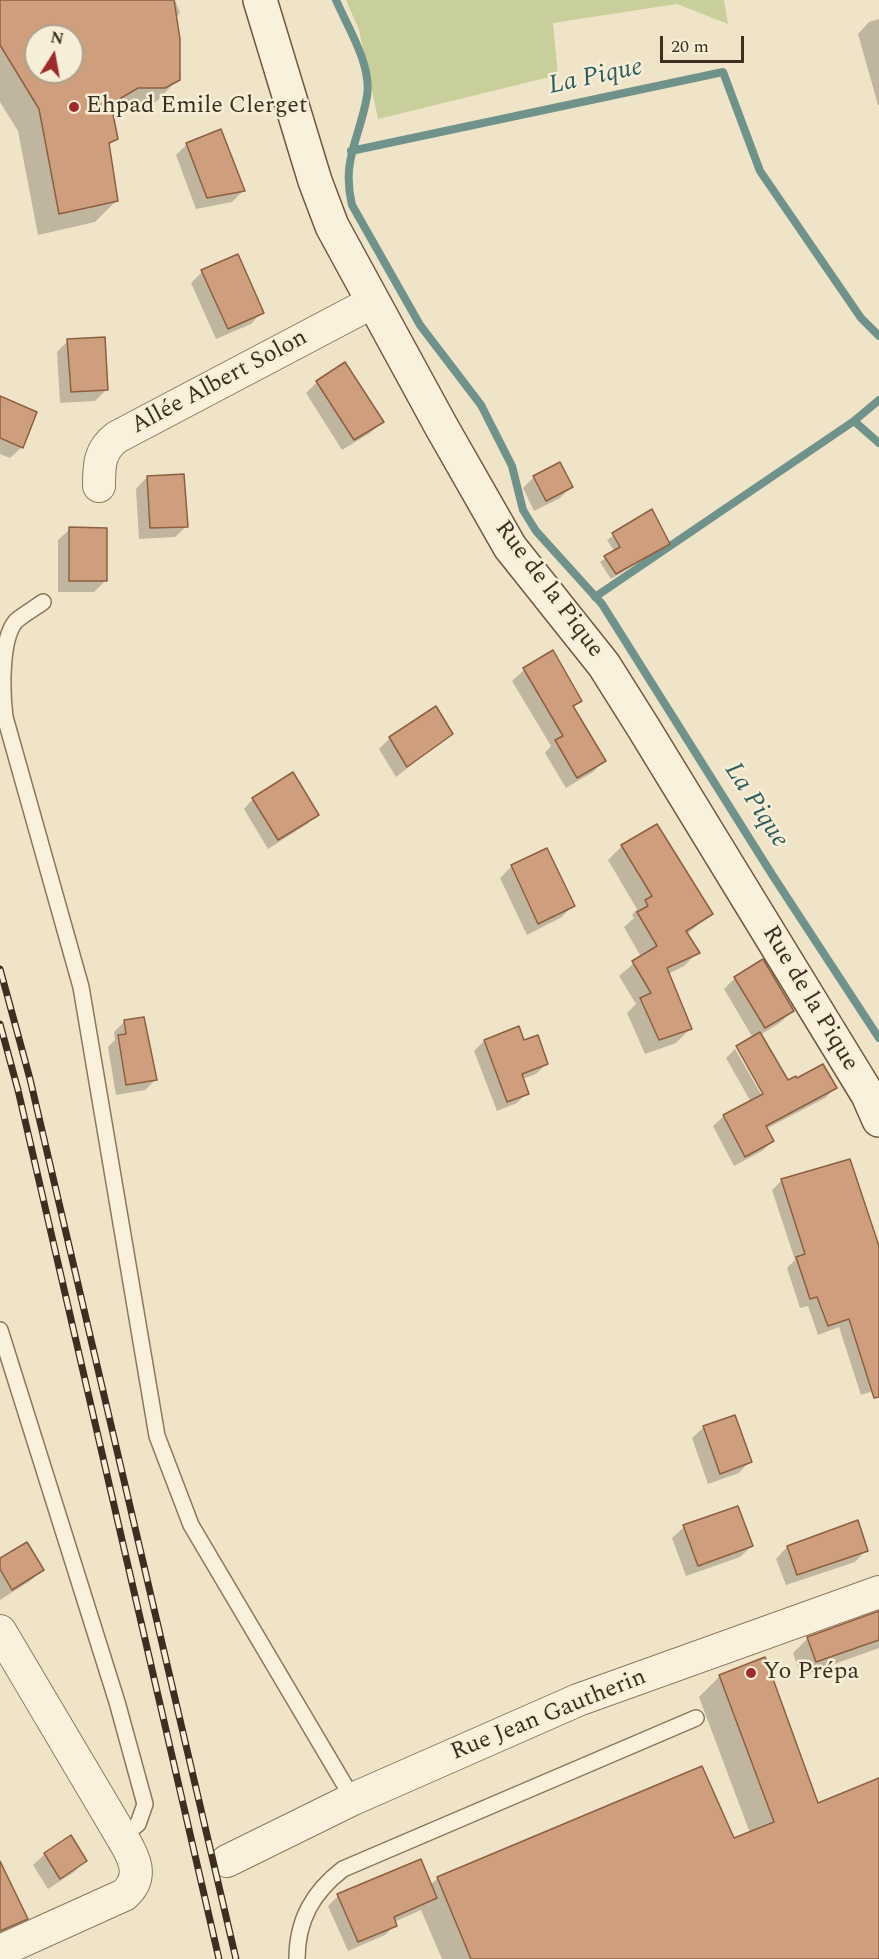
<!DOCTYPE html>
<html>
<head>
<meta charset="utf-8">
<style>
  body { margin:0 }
  #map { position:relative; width:879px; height:1959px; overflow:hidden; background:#f0e4c8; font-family:Spectral,serif }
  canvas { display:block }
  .north { position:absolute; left:24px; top:24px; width:60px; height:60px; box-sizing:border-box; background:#f7eed8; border:2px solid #ada18e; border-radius:50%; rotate:11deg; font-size:16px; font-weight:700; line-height:24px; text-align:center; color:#3d2e20 }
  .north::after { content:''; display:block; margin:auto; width:21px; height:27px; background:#9e2a2b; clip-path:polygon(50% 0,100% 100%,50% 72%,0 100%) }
  .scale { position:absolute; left:660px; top:36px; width:84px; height:27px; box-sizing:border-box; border:3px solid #3d2e20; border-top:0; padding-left:8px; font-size:18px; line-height:21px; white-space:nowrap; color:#3d2e20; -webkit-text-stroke:4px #f7eed8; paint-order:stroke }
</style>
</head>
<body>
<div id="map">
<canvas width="879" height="1959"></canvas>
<div class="north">N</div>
<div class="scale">20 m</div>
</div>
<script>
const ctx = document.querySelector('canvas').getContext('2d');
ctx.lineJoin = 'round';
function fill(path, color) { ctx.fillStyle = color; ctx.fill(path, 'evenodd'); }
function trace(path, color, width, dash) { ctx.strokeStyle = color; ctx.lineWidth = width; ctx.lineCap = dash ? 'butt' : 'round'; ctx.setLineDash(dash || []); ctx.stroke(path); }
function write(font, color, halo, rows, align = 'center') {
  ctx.font = font + ' Spectral,serif'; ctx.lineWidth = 5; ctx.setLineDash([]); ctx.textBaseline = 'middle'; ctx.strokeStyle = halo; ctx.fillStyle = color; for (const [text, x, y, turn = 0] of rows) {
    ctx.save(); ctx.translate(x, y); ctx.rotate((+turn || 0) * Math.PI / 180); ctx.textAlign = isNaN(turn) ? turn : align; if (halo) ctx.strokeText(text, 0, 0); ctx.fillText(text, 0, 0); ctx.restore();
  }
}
fill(new Path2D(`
  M 346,0 L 724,0 L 728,24 L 677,4 L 553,23 L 558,75 L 378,119 L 359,30 Z`), '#c9cf9b');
fill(new Path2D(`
  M 0,0 L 175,0 L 180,13 L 175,18 L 178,79 L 157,101 L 143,109 L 115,109 L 111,112 L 116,139 L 108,146 L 117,200 L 95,222 L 38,235 L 18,131 L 0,102 ZM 36,36 L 72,36 L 72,72 L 36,72 Z
  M 879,19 L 879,105 L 878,105 L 858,34 L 869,22 Z
  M 187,144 L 243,191 L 232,202 L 196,209 L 176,155 Z
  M 202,272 L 262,312 L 251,324 L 216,339 L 191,283 Z
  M 68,341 L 106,390 L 95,401 L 60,403 L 57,352 Z
  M 317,382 L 382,422 L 370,433 L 342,450 L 306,393 Z
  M 0,397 L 22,447 L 10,458 L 0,454 Z
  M 147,477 L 187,526 L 175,537 L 139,539 L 136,489 Z
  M 534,477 L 571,487 L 560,498 L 534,511 L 523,488 Z
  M 651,511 L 668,544 L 611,579 L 600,562 L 615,552 L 607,540 Z
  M 70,529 L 105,581 L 94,592 L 58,592 L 58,540 Z
  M 552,652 L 580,701 L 573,708 L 604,761 L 593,772 L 566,788 L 545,753 L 551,746 L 512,681 L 524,670 Z
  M 451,734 L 396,777 L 379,749 L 390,738 Z
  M 253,799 L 317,814 L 307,824 L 268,849 L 244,809 Z
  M 622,846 L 711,914 L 687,934 L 698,952 L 684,966 L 668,974 L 690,1029 L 676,1043 L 645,1054 L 627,1013 L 636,1004 L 619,976 L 641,957 L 624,927 L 634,918 L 632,915 L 637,909 L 608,860 Z
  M 512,866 L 573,905 L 562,917 L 527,935 L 500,878 Z
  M 735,978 L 793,1010 L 781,1022 L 760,1035 L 787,1082 L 835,1088 L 825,1098 L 766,1129 L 773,1141 L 762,1151 L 734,1166 L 713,1126 L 724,1116 L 751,1102 L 726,1058 L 735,1049 L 765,1101 L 768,1100 L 739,1048 L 736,1048 L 753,1038 L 724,989 Z
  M 124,1022 L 147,1039 L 149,1038 L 155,1080 L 145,1090 L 116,1095 L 108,1047 L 115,1040 L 114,1032 Z
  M 518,1028 L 523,1042 L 546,1064 L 536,1074 L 522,1079 L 527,1093 L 517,1103 L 497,1111 L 474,1051 L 484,1041 Z
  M 782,1180 L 879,1252 L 879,1389 L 861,1395 L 839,1327 L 818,1335 L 808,1306 L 800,1308 L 787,1268 L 795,1260 L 772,1190 Z
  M 704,1427 L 750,1461 L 739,1473 L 708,1484 L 692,1438 Z
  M 857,1522 L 866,1550 L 855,1562 L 786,1585 L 776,1559 L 787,1547 Z
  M 684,1527 L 752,1546 L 740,1557 L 686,1576 L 672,1538 Z
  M 0,1560 L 42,1570 L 30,1581 L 0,1600 Z
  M 879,1612 L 879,1648 L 801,1676 L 793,1653 L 808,1638 Z
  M 720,1676 L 817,1805 L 879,1779 L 879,1959 L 442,1959 L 421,1910 L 394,1922 L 395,1925 L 385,1935 L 348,1951 L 328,1906 L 338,1896 L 430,1885 L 438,1878 L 734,1840 L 750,1833 L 699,1697 Z
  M 45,1854 L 85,1861 L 74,1872 L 48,1889 L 33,1865 Z
  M 0,1866 L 26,1918 L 15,1930 L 0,1936 Z`), '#0003');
trace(new Path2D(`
  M 336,0 C 348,28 372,65 367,96 C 360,138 341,160 352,205 L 420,325 L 481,405 L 512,466 L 523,510 L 536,531 L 602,604 L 773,876 L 879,1038
  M 351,151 L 723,72 L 760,171 L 861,318 L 879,336
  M 879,400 L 854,421 L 879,443
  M 595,597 L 854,421`), '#6f938a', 8);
const building = new Path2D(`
  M 0,0 L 174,0 L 180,39 L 180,80 L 165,88 L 138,88 L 111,104 L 118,139 L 109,143 L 118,201 L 59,214 L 39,109 L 0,45 ZM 36,36 L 72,36 L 72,72 L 36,72 Z
  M 221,129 L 245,191 L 207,198 L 186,143 Z
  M 238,254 L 264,313 L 228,329 L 201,270 Z
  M 105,337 L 108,390 L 71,392 L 67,339 Z
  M 345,362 L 384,422 L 354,440 L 316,381 Z
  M 0,396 L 37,412 L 23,448 L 0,438 Z
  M 560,462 L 573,487 L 546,501 L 533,476 Z
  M 184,474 L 188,527 L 150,528 L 147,476 Z
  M 652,509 L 670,544 L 616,574 L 604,556 L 620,547 L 612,533 Z
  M 69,527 L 107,528 L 107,581 L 69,581 Z
  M 553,650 L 582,701 L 573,706 L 606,761 L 577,778 L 555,740 L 563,736 L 523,668 Z
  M 436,706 L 453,734 L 407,767 L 389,737 Z
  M 293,772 L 319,815 L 278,840 L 252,798 Z
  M 657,824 L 713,914 L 686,931 L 700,953 L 667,968 L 692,1029 L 659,1040 L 640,998 L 651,993 L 632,961 L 657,946 L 637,912 L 648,906 L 645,900 L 652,896 L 621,845 Z
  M 547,848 L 575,906 L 538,924 L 511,865 Z
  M 763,959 L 794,1011 L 765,1028 L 734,977 Z
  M 144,1017 L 157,1080 L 126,1085 L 118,1035 L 126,1034 L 124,1020 Z
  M 519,1026 L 524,1040 L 538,1035 L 548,1064 L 522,1074 L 529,1094 L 507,1102 L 484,1040 Z
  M 760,1032 L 788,1080 L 796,1076 L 797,1078 L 823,1064 L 837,1088 L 766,1126 L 774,1141 L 745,1157 L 723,1115 L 763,1094 L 736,1046 Z
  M 850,1159 L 879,1246 L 879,1397 L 874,1398 L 849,1319 L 828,1326 L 817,1297 L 810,1299 L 796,1257 L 805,1254 L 781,1179 Z
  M 735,1415 L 752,1462 L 720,1474 L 703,1426 Z
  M 738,1506 L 753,1546 L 698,1566 L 683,1525 Z
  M 858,1520 L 868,1551 L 797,1575 L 787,1546 Z
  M 27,1542 L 44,1570 L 12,1590 L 0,1569 L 0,1558 Z
  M 879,1611 L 879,1640 L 816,1662 L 807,1637 Z
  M 765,1657 L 818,1803 L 879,1778 L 879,1959 L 471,1959 L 437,1877 L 702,1766 L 734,1838 L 774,1822 L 719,1675 Z
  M 71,1835 L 87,1861 L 60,1879 L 44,1853 Z
  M 421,1859 L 437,1898 L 394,1917 L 397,1926 L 358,1942 L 337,1894 Z
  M 0,1861 L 28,1919 L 0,1931 Z`);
fill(building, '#cf9f7d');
trace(building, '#8d5f41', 1.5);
const lane = new Path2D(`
  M 43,602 C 35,608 24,614 16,621 C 0,639 2,694 5,717 L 81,987 L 157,1436 L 191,1525 L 353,1799
  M 0,1330 L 117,1702 L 145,1804 L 138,1824 L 122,1837
  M 297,1959 C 297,1920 313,1892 343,1869 L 696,1718`);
const street = new Path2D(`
  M 99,486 C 99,466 99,450 117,437 L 373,302
  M 0,1631 L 122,1837 C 134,1857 145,1877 124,1895 L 0,1951
  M 227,1861 L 353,1799 L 578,1700 L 879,1592`);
const secondary = new Path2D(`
  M 260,0 L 315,181 L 332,226 L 441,426 L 510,547 L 604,665 L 643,727 L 868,1095 L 879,1120`);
trace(lane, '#8d765c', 18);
trace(street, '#8d765c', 34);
trace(secondary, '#6f573f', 36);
trace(lane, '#faf1dc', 15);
trace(street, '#faf1dc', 32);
trace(secondary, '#faf1dc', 33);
const rail = new Path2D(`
  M 0,969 L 30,1079 L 236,1959
  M 0,1024 L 18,1090 L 219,1959`);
trace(rail, '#3d2e20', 7);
trace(rail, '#f7eed8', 4.5, [14]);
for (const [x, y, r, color] of [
  [74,107,6,"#9e2a2b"],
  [751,1673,6,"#9e2a2b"]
]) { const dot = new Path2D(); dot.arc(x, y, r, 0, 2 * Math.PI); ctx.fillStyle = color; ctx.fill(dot); trace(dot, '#f7eed8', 2); }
write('24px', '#3d2e20', '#f7eed8', [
  ["Ehpad Emile Clerget",86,107],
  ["Yo Prépa",763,1673]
], 'left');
write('24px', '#3d2e20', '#f7eed8', [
  ["Allée Albert Solon",220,383,-28],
  ["Rue de la Pique",548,590,53],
  ["Rue de la Pique",809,999,59],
  ["Rue Jean Gautherin",549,1716,-22]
]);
write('italic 26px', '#2f5d5a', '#f7eed8', [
  ["La Pique",596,78,-12],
  ["La Pique",755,806,57]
]);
</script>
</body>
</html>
